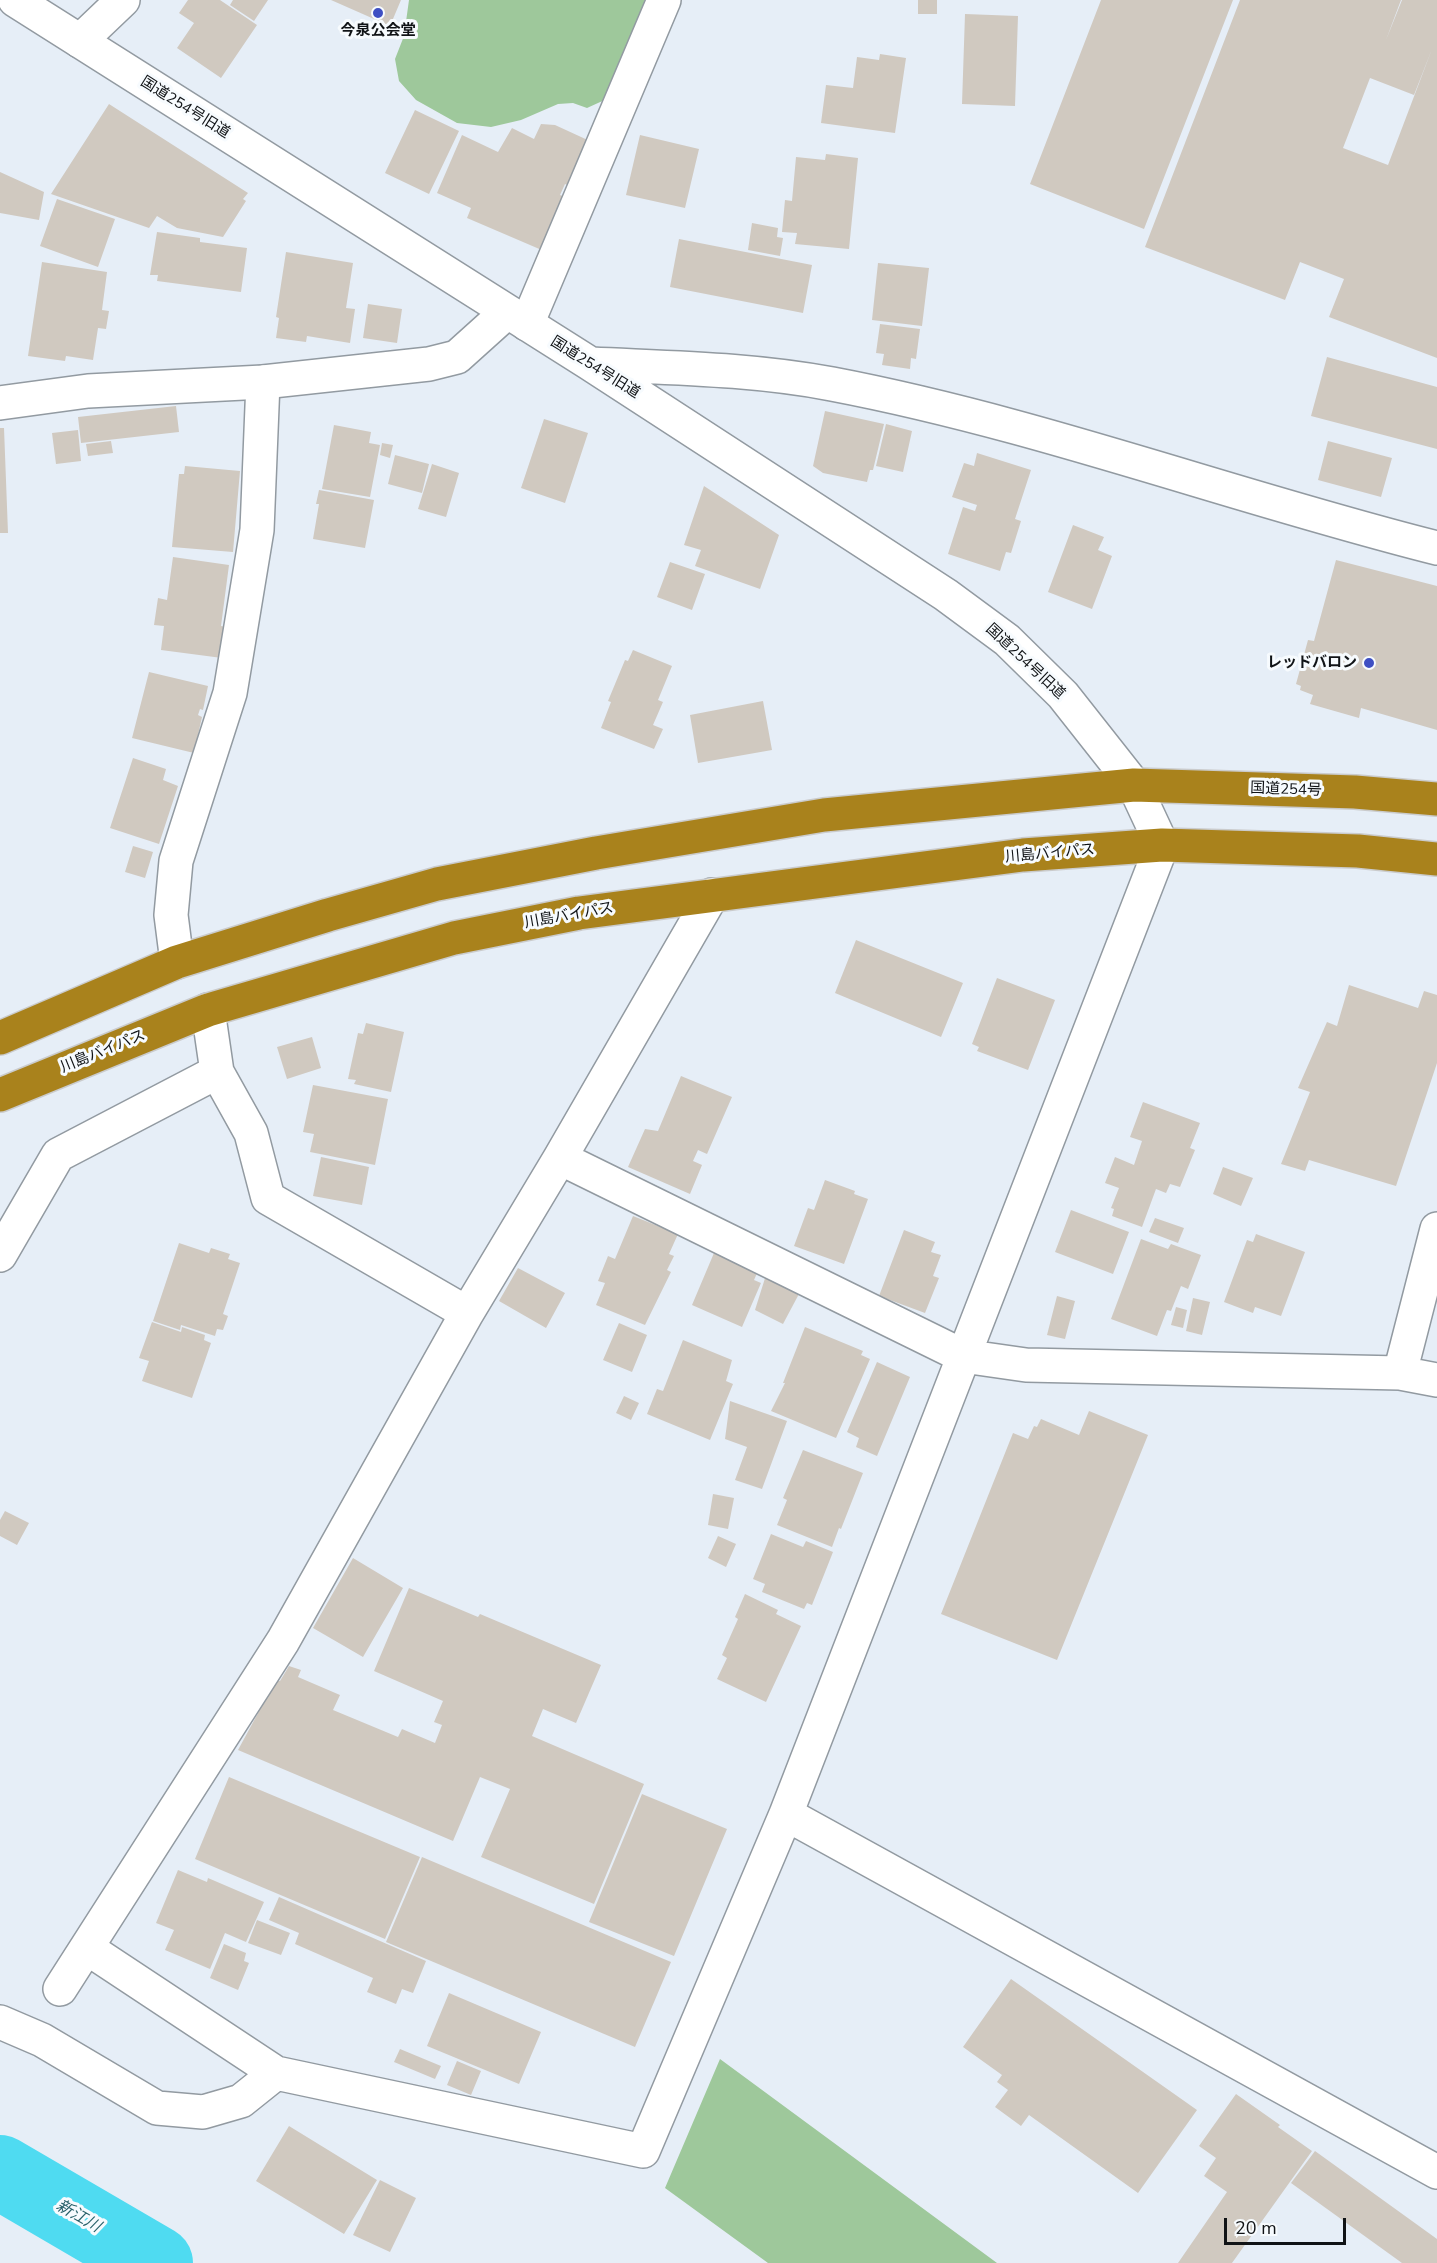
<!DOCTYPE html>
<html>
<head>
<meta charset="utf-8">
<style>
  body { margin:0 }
  #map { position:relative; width:1437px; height:2263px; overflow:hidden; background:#e6eef7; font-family:"Nunito Sans",sans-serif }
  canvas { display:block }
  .scale { position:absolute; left:1224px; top:2218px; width:122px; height:27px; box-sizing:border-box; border:3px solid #101316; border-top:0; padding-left:8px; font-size:18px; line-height:21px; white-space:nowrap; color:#101316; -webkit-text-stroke:4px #f7fbfe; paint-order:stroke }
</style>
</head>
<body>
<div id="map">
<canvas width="1437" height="2263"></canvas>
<div class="scale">20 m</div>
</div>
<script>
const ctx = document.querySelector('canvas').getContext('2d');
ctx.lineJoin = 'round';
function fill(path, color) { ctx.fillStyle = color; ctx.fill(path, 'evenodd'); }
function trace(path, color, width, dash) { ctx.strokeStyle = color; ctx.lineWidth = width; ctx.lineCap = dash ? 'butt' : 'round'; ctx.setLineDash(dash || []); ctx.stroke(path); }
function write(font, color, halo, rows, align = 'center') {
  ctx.font = font + ' "Nunito Sans","Noto Sans JP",sans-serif'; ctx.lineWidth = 6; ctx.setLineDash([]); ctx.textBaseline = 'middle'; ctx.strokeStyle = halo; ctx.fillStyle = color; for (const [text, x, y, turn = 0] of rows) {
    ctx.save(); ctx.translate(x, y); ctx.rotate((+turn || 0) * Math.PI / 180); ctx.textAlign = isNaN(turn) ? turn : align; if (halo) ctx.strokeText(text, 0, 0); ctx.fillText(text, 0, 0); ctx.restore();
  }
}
fill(new Path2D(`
  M 409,0 L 645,0 L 638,29 L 609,98 L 587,108 L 573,103 L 558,104 L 521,120 L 491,127 L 457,123 L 416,100 L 399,81 L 395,59 L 404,36 Z
  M 720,2059 L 997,2263 L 768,2263 L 665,2188 Z`), '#9ec89b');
trace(new Path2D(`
  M 0,2172 L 156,2263`), '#4fdbf1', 74);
fill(new Path2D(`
  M 188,0 L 220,0 L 257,25 L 221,78 L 177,48 L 194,23 L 179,13 Z
  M 233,0 L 268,0 L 254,21 L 230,5 Z
  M 331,0 L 401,0 L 390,26 Z
  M 918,0 L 937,0 L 937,14 L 918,14 Z
  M 1101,0 L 1233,0 L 1144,229 L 1030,184 Z
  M 1240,0 L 1401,0 L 1386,40 L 1402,0 L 1437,0 L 1437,358 L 1329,317 L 1344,279 L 1300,262 L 1285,300 L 1145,247 ZM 1432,49 L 1388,165 L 1343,148 L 1370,78 L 1414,95 Z
  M 965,14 L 1018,16 L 1015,106 L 962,104 Z
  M 880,54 L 906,58 L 895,133 L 821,123 L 826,85 L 853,88 L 857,57 L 879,60 Z
  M 109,104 L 248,193 L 243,199 L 246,201 L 223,237 L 177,228 L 157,216 L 149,228 L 51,194 Z
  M 415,110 L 459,131 L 429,194 L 385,173 Z
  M 541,124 L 555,125 L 592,142 L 572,187 L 565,184 L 560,195 L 568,198 L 544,251 L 467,218 L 471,208 L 437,193 L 462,135 L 498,152 L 512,128 L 534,139 Z
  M 640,135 L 699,149 L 685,208 L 626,195 Z
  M 826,154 L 858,158 L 849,249 L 795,244 L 797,233 L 782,232 L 785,200 L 792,201 L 796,157 L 825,160 Z
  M 0,172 L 44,192 L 39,220 L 0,213 Z
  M 57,199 L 115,219 L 98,267 L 40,246 Z
  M 752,223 L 778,228 L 777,237 L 783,238 L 780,256 L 748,250 Z
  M 157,232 L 200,238 L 200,242 L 247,248 L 241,292 L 157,281 L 158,275 L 150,275 Z
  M 679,239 L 812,265 L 803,313 L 670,287 Z
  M 286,252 L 353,263 L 346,308 L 355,309 L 350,343 L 307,336 L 306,342 L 276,338 L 279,318 L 276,317 Z
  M 42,262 L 107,272 L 102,310 L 109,311 L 106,329 L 98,328 L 93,360 L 66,356 L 65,361 L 28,356 Z
  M 878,263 L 929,268 L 922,326 L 872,320 Z
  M 368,304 L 402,309 L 397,343 L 363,338 Z
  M 880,324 L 920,329 L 916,359 L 911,358 L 910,369 L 882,365 L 884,354 L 876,353 Z
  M 1327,357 L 1437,387 L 1437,449 L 1311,416 Z
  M 176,406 L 179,432 L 81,443 L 78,417 Z
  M 825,411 L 884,424 L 873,470 L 870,470 L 867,482 L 823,473 L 813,466 Z
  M 544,419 L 588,433 L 565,503 L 521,488 Z
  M 886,424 L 912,431 L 903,472 L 876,466 Z
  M 334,425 L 371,432 L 369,443 L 380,445 L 370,497 L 322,489 Z
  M 0,428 L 4,428 L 8,533 L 0,533 Z
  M 78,430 L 81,461 L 56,464 L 52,433 Z
  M 111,441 L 113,453 L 88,456 L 86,444 Z
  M 1328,441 L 1392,458 L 1381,497 L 1318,480 Z
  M 382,443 L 393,445 L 390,458 L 380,455 Z
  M 977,453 L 1031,470 L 1015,519 L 1021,521 L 1011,553 L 1006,552 L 1000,571 L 948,554 L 963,507 L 975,511 L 977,505 L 952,497 L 964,463 L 974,466 Z
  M 395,455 L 429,464 L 422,493 L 388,484 Z
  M 432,464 L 459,473 L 446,517 L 418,509 Z
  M 185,466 L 240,471 L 233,552 L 172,547 L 179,474 L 184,474 Z
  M 704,486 L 779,535 L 760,589 L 695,566 L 701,550 L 684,545 Z
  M 319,490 L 374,500 L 365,548 L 313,539 L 319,504 L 316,504 Z
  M 1073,525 L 1104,537 L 1098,550 L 1112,556 L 1092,609 L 1048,592 Z
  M 173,557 L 229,565 L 221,626 L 226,627 L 222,658 L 161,650 L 164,626 L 154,625 L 158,598 L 167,600 Z
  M 1336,560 L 1437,586 L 1437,730 L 1361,708 L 1359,718 L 1310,704 L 1313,695 L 1300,690 L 1301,686 L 1296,684 L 1308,640 L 1314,641 Z
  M 670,562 L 705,574 L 692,610 L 657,597 Z
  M 633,650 L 672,666 L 658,700 L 663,702 L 653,725 L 663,729 L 654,749 L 601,728 L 611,702 L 608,701 L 625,660 L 628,661 Z
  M 149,672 L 208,686 L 203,710 L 200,709 L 198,715 L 202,717 L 194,753 L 132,738 Z
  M 763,701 L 772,750 L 698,763 L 690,715 Z
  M 133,758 L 166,769 L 163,780 L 178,786 L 159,844 L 110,828 Z
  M 133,846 L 153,852 L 145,878 L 125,872 Z
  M 856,940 L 963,983 L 941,1037 L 835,993 Z
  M 997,978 L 1055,1000 L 1028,1070 L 977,1051 L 979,1047 L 972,1044 Z
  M 1349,985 L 1418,1008 L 1424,991 L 1437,995 L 1437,1063 L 1396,1186 L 1309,1160 L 1305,1171 L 1281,1164 L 1310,1092 L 1298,1088 L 1327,1022 L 1337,1026 Z
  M 366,1023 L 404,1032 L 391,1092 L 354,1084 L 356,1080 L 348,1079 L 358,1033 L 363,1034 Z
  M 312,1037 L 321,1068 L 287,1079 L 277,1047 Z
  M 681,1076 L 732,1097 L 707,1154 L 698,1150 L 693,1161 L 702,1165 L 690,1194 L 628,1167 L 645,1129 L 658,1131 Z
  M 313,1085 L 388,1099 L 375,1165 L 310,1152 L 314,1134 L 303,1132 Z
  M 1143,1102 L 1200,1123 L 1190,1148 L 1195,1150 L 1180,1187 L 1170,1184 L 1166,1193 L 1156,1189 L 1142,1227 L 1112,1216 L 1114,1209 L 1111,1208 L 1119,1188 L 1105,1183 L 1115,1157 L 1134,1165 L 1142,1141 L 1130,1137 Z
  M 321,1157 L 369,1167 L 362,1205 L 313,1196 Z
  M 1223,1167 L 1253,1178 L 1241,1206 L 1213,1194 Z
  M 825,1180 L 855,1191 L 854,1194 L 868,1199 L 844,1264 L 794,1246 L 808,1208 L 814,1210 Z
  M 1071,1210 L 1129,1232 L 1113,1274 L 1055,1252 Z
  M 633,1216 L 678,1234 L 669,1254 L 674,1256 L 667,1270 L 671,1272 L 645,1325 L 596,1305 L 605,1283 L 598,1281 L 608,1256 L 615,1259 Z
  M 1155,1218 L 1184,1228 L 1178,1243 L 1149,1232 Z
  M 904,1230 L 935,1242 L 931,1252 L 941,1255 L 933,1276 L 939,1278 L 925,1313 L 879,1296 Z
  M 1256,1234 L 1305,1252 L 1281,1316 L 1255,1307 L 1253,1313 L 1224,1302 L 1247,1240 L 1253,1242 Z
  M 1141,1239 L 1168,1249 L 1171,1244 L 1201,1255 L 1188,1289 L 1181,1286 L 1171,1311 L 1167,1310 L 1157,1336 L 1111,1319 Z
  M 179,1243 L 209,1253 L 211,1248 L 230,1254 L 228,1259 L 240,1263 L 223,1314 L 228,1316 L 223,1330 L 217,1329 L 215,1336 L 181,1325 L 180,1330 L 153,1321 Z
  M 714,1253 L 758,1271 L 754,1280 L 761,1283 L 742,1327 L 692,1305 Z
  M 518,1268 L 565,1293 L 546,1328 L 499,1301 Z
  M 766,1275 L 800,1292 L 783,1324 L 755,1310 Z
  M 1057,1296 L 1075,1301 L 1065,1339 L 1047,1335 Z
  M 1193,1298 L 1210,1302 L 1202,1335 L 1186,1331 Z
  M 1176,1307 L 1187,1310 L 1183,1328 L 1171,1325 Z
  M 152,1322 L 181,1332 L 182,1327 L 205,1335 L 204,1340 L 211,1343 L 192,1398 L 142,1381 L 149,1361 L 139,1358 Z
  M 619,1323 L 647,1335 L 632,1372 L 603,1360 Z
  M 805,1327 L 863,1351 L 861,1355 L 870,1359 L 836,1438 L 771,1411 L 785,1383 L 783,1383 Z
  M 683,1340 L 732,1360 L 726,1381 L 733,1384 L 710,1440 L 647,1414 L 657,1389 L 663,1391 Z
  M 877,1362 L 910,1377 L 877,1456 L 856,1447 L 859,1438 L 847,1432 Z
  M 624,1396 L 639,1403 L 631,1420 L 616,1413 Z
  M 730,1401 L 787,1421 L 762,1489 L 735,1480 L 747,1447 L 725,1439 Z
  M 1089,1411 L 1148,1435 L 1057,1660 L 941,1614 L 1013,1433 L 1028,1439 L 1034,1426 L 1037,1427 L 1041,1419 L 1079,1435 Z
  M 803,1450 L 863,1473 L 841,1529 L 839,1528 L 832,1547 L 777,1525 L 787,1500 L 783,1498 Z
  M 713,1494 L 734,1498 L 728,1529 L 708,1525 Z
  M 5,1511 L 29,1523 L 17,1545 L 0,1536 L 0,1520 Z
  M 771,1534 L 803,1547 L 806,1541 L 833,1552 L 812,1605 L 807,1603 L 804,1609 L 762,1592 L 765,1584 L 753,1579 Z
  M 718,1536 L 736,1544 L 726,1567 L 708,1558 Z
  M 353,1558 L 403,1588 L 363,1657 L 313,1628 Z
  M 409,1588 L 478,1617 L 480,1614 L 601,1665 L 576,1723 L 543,1709 L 532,1736 L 644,1784 L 594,1904 L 481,1857 L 510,1789 L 480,1777 L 453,1841 L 238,1750 L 276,1680 L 280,1681 L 289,1666 L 301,1670 L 298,1677 L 340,1695 L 333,1710 L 398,1737 L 402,1729 L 435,1743 L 442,1725 L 434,1722 L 443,1701 L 374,1671 Z
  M 745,1594 L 778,1610 L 776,1614 L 801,1626 L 766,1702 L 717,1679 L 727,1658 L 722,1655 L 738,1619 L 735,1617 Z
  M 229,1777 L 420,1857 L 385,1939 L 195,1859 Z
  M 642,1794 L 727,1829 L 674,1956 L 589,1922 Z
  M 422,1857 L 671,1962 L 635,2047 L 386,1942 Z
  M 178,1870 L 207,1882 L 208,1878 L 264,1902 L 246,1942 L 225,1933 L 210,1969 L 165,1950 L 174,1930 L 156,1923 Z
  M 279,1897 L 426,1961 L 413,1993 L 402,1989 L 396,2004 L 367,1992 L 373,1978 L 295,1944 L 299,1933 L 269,1920 Z
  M 257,1920 L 290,1933 L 281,1955 L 248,1943 Z
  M 224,1944 L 246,1953 L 244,1961 L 249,1963 L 238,1990 L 210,1978 Z
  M 1011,1979 L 1197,2110 L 1138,2193 L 1029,2115 L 1021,2126 L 995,2107 L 1008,2090 L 997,2082 L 1002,2075 L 963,2047 Z
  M 449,1993 L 541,2032 L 519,2084 L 427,2046 Z
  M 400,2049 L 441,2066 L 435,2079 L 394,2062 Z
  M 457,2061 L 481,2071 L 471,2095 L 447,2085 Z
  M 1236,2094 L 1280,2125 L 1278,2127 L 1312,2151 L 1232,2263 L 1178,2263 L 1227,2192 L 1204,2176 L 1216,2158 L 1199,2146 Z
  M 289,2126 L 377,2180 L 344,2234 L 256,2181 Z
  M 1315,2151 L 1437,2239 L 1437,2263 L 1402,2263 L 1291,2183 Z
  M 380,2180 L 416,2198 L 390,2252 L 353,2235 Z`), '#d0c9c0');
const street = new Path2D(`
  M 80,41 L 123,0
  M 527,324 L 664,0
  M 177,962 L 171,915 L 176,861 L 230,693 L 257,530 L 263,382
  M 208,1010 L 217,1072 L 251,1133 L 268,1198 L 467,1313
  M 560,1158 L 963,1356 L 1026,1365 L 1400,1373 L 1437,1380
  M 0,1255 L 58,1155 L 217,1072
  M 1400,1373 L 1437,1229
  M 786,1814 L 1437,2172
  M 87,1948 L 276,2073 L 643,2151 L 786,1814 L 1162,845
  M 60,1989 L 283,1641 L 467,1313 L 560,1158 L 712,895
  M 0,2022 L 42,2040 L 157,2108 L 203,2112 L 241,2101 L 276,2073`);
const secondary = new Path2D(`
  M 15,0 L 589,363 L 946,595 L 1007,640 L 1063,695 L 1134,785 L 1162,845
  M 592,364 C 672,368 753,369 832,384 C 1037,423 1234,497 1437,548
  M 0,403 L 88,391 L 263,382 L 429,364 L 457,357 L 507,312`);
const highway = new Path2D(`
  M 0,1038 L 177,962 L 328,915 L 437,884 L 596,853 L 824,815 L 1134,785 L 1355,792 L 1437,799
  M 0,1095 L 208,1010 L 454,938 L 579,913 L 1023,855 L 1162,845 L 1358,851 L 1437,859`);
trace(street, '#929aa1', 36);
trace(secondary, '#929aa1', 36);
trace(highway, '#cacbcc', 36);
trace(street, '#fff', 33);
trace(secondary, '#fff', 33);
trace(highway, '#a9821c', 33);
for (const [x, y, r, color] of [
  [378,13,6,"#3e4fc3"],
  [1369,663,6,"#3e4fc3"]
]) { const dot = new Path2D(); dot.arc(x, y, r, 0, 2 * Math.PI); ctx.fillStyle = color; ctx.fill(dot); trace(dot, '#f7fbfe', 2); }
write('bold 15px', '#101316', '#f7fbfe', [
  ["今泉公会堂",378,31],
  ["レッドバロン",1357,663,"right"]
]);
write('15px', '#101316', '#f7fbfe', [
  ["国道254号旧道",185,108,32],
  ["国道254号旧道",595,368,32],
  ["国道254号旧道",1025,662,43],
  ["国道254号",1286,790,2],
  ["川島バイパス",1050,854,-5],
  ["川島バイパス",569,916,-10],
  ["川島バイパス",103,1052,-22]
]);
write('italic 16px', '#28616a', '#f7fbfe', [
  ["新江川",78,2217,30]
]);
</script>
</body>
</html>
